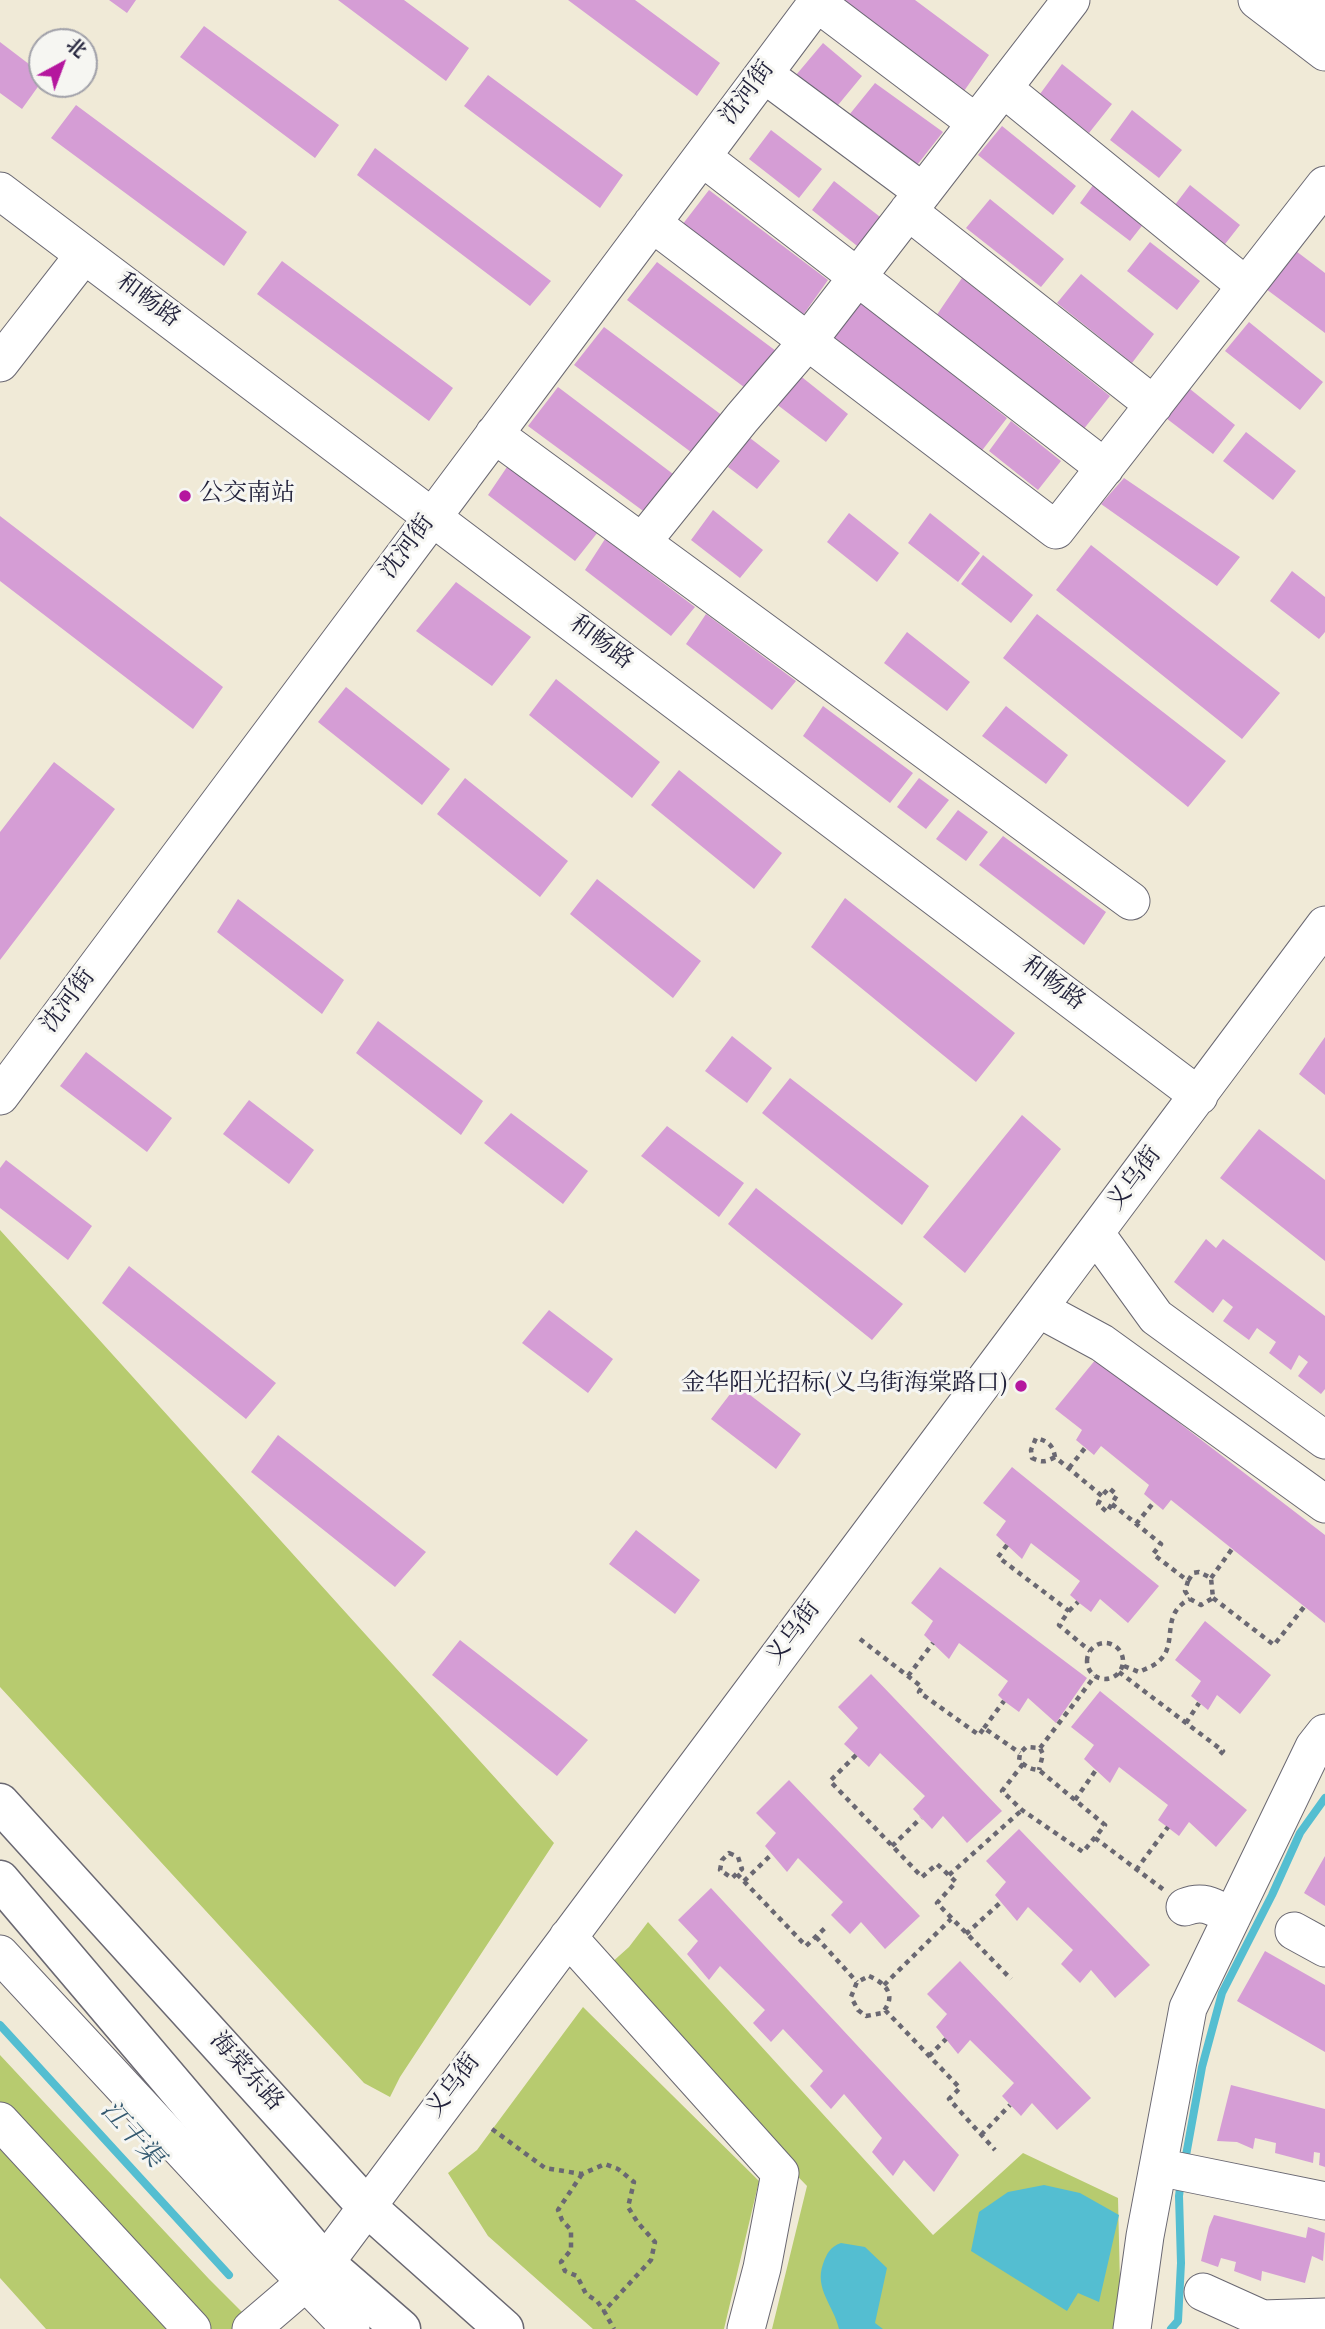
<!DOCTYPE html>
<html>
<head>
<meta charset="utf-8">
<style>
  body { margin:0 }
  #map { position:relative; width:1325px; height:2329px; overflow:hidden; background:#f0ead7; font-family:Vollkorn,"Noto Serif SC",serif }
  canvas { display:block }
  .north { position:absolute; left:28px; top:28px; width:70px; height:70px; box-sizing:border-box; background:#f6f6f2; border:2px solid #a1a1a9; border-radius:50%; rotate:41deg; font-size:19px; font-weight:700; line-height:28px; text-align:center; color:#22223b }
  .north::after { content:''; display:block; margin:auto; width:24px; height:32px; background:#b5179e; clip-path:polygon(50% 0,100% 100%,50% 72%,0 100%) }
</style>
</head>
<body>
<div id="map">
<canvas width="1325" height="2329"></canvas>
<div class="north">北</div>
</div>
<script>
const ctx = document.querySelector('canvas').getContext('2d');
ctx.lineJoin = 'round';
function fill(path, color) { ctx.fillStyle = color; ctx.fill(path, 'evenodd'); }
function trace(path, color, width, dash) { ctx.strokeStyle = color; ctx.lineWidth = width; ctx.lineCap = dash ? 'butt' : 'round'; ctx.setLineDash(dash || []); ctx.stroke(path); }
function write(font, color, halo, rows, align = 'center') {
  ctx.font = font + ' Vollkorn,"Noto Serif SC",serif'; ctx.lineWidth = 6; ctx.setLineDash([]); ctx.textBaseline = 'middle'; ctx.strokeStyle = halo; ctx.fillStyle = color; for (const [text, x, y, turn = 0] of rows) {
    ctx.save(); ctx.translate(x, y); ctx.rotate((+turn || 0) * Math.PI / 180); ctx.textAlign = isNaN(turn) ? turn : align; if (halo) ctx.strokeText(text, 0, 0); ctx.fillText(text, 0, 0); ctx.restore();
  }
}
fill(new Path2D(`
  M 0,1230 L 554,1843 L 400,2077 L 390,2097 L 364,2083 L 0,1687 Z
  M 648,1922 L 933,2235 L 1023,2153 L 1118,2198 L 1121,2329 L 772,2329 L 807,2186 L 600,1973 L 629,1947 Z
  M 583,2007 L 759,2181 L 724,2329 L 593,2329 L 488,2236 L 448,2173 L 477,2150 Z
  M 0,2055 L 209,2279 L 259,2329 L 46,2329 L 0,2278 Z`), '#b7cb6f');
fill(new Path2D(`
  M 1044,2185 L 1080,2193 L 1119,2215 L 1099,2302 L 1078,2293 L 1067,2311 L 971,2251 L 979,2212 L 1008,2192 Z
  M 841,2243 L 865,2247 L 887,2268 L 875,2323 L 883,2329 L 839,2329 C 834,2306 814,2289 823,2264 C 827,2253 830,2247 841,2243 Z`), '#54bed1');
trace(new Path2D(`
  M 0,2025 L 229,2275
  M 1185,2161 L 1202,2067 L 1222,1993 L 1272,1895 L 1300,1833 L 1325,1798
  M 1171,2329 L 1178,2321 L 1181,2263 L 1179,2196 L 1181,2181`), '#54bed1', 8);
fill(new Path2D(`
  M 109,0 L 136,0 L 127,13 Z
  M 338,0 L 404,0 L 469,48 L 446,81 Z
  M 568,0 L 635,0 L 720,63 L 697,96 Z
  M 844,0 L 915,0 L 989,55 L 962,94 L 840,4 Z
  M 204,26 L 339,125 L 315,158 L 180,57 Z
  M 0,42 L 42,74 L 42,81 L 22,109 L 0,93 Z
  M 823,43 L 862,76 L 829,116 L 791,81 Z
  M 1062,64 L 1112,104 L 1089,133 L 1040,94 Z
  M 488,75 L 623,175 L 600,208 L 464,106 Z
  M 875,83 L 943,132 L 910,174 L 845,120 Z
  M 76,105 L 247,232 L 224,266 L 51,138 Z
  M 1132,110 L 1182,150 L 1159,178 L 1110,140 Z
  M 1002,126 L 1076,186 L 1053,215 L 978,155 Z
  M 771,130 L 822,169 L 799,198 L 749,159 Z
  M 375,148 L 551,281 L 530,306 L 357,175 Z
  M 1102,173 L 1152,213 L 1130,241 L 1080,203 Z
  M 834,181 L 884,220 L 861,249 L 812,210 Z
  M 1190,185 L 1240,225 L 1218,253 L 1168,214 Z
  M 709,190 L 828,280 L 801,318 L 679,229 Z
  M 990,199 L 1064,259 L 1041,287 L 966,228 Z
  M 1150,242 L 1200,281 L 1177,310 L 1127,271 Z
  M 1288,245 L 1325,273 L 1325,333 L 1258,283 Z
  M 282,261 L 453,388 L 429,421 L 257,294 Z
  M 657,262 L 776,351 L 748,390 L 627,300 Z
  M 1081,274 L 1154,334 L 1132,363 L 1057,303 Z
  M 962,278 L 1110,396 L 1079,435 L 936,316 Z
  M 859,300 L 1007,418 L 977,457 L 833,337 Z
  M 1249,322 L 1323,382 L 1300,410 L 1225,351 Z
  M 604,327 L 723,416 L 695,455 L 574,365 Z
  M 798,374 L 848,414 L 826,442 L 775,403 Z
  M 1185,385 L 1235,425 L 1213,454 L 1162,415 Z
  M 558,387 L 677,477 L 650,516 L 528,426 Z
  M 1011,421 L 1061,461 L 1038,490 L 989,451 Z
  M 1246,432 L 1296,471 L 1273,500 L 1223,461 Z
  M 750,438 L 780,461 L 757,489 L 728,467 Z
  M 509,464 L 598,532 L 575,561 L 488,495 Z
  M 1124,478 L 1240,557 L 1217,586 L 1101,504 Z
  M 713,510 L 763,550 L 740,578 L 691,540 Z
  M 849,513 L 899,553 L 877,582 L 827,542 Z
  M 930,513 L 980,553 L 958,582 L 908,543 Z
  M 0,516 L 223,687 L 193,729 L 0,581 Z
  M 605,539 L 695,607 L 671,636 L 585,570 Z
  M 1091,545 L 1280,693 L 1242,739 L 1056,590 Z
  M 983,555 L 1033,595 L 1011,623 L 961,584 Z
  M 1292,571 L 1325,597 L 1325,632 L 1319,639 L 1270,601 Z
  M 456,582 L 531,637 L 492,686 L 416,631 Z
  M 706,614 L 796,681 L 772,710 L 686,644 Z
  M 1037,614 L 1226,761 L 1188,807 L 1003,658 Z
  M 907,632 L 970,682 L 947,711 L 884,663 Z
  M 556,679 L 660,762 L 632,798 L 529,715 Z
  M 346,687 L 450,769 L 422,805 L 318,722 Z
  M 823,706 L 913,773 L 890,803 L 803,736 Z
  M 1006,706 L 1068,755 L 1046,784 L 982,736 Z
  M 54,762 L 115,809 L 0,960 L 0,832 Z
  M 679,770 L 782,853 L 754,889 L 651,805 Z
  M 465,778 L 568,861 L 540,897 L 437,814 Z
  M 919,778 L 949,800 L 926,829 L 897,807 Z
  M 958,810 L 988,832 L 966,861 L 936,839 Z
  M 1003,836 L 1106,912 L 1084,945 L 979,865 Z
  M 597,879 L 701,961 L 673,998 L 570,914 Z
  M 845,898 L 1015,1033 L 976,1082 L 811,947 Z
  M 238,899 L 344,980 L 322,1014 L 217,932 Z
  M 378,1021 L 483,1101 L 461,1135 L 356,1053 Z
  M 732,1036 L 772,1068 L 747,1103 L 705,1071 Z
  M 1325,1037 L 1325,1095 L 1299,1074 Z
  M 86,1052 L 172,1118 L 147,1152 L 60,1086 Z
  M 790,1078 L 929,1186 L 902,1225 L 762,1113 Z
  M 249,1100 L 314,1150 L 289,1184 L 223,1134 Z
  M 511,1113 L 588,1171 L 563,1204 L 484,1143 Z
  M 1022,1115 L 1061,1149 L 965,1273 L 923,1237 Z
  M 667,1126 L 744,1183 L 719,1217 L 641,1156 Z
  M 1259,1129 L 1325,1180 L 1325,1261 L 1220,1178 Z
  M 6,1160 L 92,1226 L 68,1260 L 0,1208 L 0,1168 Z
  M 756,1188 L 903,1304 L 872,1340 L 728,1224 Z
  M 1206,1239 L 1216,1248 L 1223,1239 L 1325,1316 L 1325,1389 L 1321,1394 L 1298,1376 L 1308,1362 L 1299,1355 L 1291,1370 L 1269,1353 L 1276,1342 L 1257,1328 L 1249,1340 L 1223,1321 L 1233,1307 L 1223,1299 L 1213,1313 L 1174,1282 Z
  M 129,1266 L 276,1383 L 246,1419 L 102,1303 Z
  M 549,1310 L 613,1359 L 588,1393 L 522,1343 Z
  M 1096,1359 L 1325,1535 L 1325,1623 L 1171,1500 L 1163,1510 L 1144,1494 L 1149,1485 L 1101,1446 L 1094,1455 L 1076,1440 L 1082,1430 L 1055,1409 Z
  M 737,1385 L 801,1434 L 776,1469 L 711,1419 Z
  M 278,1435 L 426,1552 L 395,1587 L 251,1472 Z
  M 1012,1467 L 1159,1586 L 1128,1623 L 1100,1599 L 1091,1612 L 1078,1602 L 1070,1595 L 1080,1581 L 1031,1543 L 1022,1559 L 996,1535 L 1006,1521 L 983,1503 Z
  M 636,1530 L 700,1580 L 675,1614 L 609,1564 Z
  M 940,1567 L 1087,1678 L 1056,1723 L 1028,1698 L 1019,1712 L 1004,1701 L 998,1695 L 1008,1681 L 959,1643 L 949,1659 L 924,1635 L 933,1621 L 911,1603 Z
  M 1205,1621 L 1271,1675 L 1240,1714 L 1217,1695 L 1208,1710 L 1191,1696 L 1201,1681 L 1175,1660 Z
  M 460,1640 L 588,1740 L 557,1776 L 432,1675 Z
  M 871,1674 L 1002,1811 L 967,1843 L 943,1816 L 932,1829 L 913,1809 L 925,1796 L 880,1753 L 869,1767 L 844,1744 L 858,1728 L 838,1707 Z
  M 1100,1691 L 1247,1810 L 1216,1847 L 1189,1822 L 1179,1836 L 1158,1820 L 1168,1805 L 1119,1767 L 1110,1783 L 1084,1759 L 1094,1745 L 1071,1727 Z
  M 789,1780 L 920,1916 L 885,1949 L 861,1922 L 850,1934 L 831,1915 L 843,1902 L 798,1858 L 787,1872 L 765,1846 L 776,1833 L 756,1813 Z
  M 1019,1829 L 1150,1965 L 1115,1998 L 1091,1970 L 1080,1983 L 1061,1964 L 1073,1950 L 1028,1907 L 1017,1921 L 995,1895 L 1006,1882 L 986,1861 Z
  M 1325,1856 L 1325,1906 L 1304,1893 Z
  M 711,1888 L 959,2155 L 934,2192 L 904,2160 L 893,2176 L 872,2152 L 882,2138 L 844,2094 L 831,2109 L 810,2086 L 823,2071 L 783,2029 L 771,2042 L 753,2023 L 765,2010 L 720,1966 L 709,1980 L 687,1954 L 698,1941 L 678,1920 Z
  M 1265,1951 L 1325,1985 L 1325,2052 L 1237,2001 Z
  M 960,1961 L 1091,2098 L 1057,2130 L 1032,2103 L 1021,2116 L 1002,2096 L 1014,2083 L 970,2040 L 958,2054 L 936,2027 L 947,2014 L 927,1994 Z
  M 1231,2085 L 1325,2109 L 1325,2167 L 1319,2165 L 1320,2153 L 1314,2152 L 1313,2163 L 1275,2153 L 1276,2143 L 1255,2138 L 1253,2149 L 1237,2142 L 1217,2141 Z
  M 1214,2215 L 1306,2238 L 1308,2227 L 1325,2233 L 1323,2261 L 1312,2256 L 1305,2283 L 1262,2271 L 1261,2281 L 1234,2271 L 1236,2262 L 1221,2258 L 1218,2267 L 1201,2261 L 1209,2227 Z`), '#d59dd5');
const minor = new Path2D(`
  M 1257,0 L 1325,52
  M 1302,0 L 1325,17
  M 817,3 L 976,123
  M 764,74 L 923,192
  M 1003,88 L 1246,286
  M 702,157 L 1105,468
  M 0,191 L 1199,1096
  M 908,211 L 1154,405
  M 652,223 L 1056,530 L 1325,185
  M 0,363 L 84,255
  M 494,434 L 1131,901
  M 643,541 L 742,418 L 808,341 L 1071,0
  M 0,1096 L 819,0
  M 1096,1234 L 1156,1317 L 1325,1440
  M 1039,1309 L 1102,1343 L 1325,1504
  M 1185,1907 C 1205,1899 1215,1908 1232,1917
  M 1294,1931 L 1325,1948
  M 568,1937 L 780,2173 L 762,2268 L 746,2329
  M 0,1954 L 268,2243 L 351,2329
  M 0,2121 L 192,2329
  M 1158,2167 L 1325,2201
  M 1203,2292 L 1285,2329
  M 1262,2319 L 1325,2317
  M 251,2329 L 306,2282 L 325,2263 L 1325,925
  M 1132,2329 L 1145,2236 L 1188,2008 L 1314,1747 L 1325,1733`);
const major = new Path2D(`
  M 0,1803 L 366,2206 L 504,2329
  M 0,1880 L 325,2263 L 401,2329`);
trace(minor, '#6a6872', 39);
trace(major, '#6a6872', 41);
trace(new Path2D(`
  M 1055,1457 C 1046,1462 1042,1463 1032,1458 L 1031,1450 L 1036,1438 C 1048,1441 1053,1445 1055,1457 L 1102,1496 L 1098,1504 L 1107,1512 L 1117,1495 L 1109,1488 L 1102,1496
  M 1069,1468 L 1085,1448
  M 1112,1504 L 1161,1544 L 1153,1554 L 1188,1581 L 1185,1591 L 1190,1599 L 1201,1605 L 1213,1598 L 1211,1578 L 1199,1572 L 1193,1573 L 1188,1581
  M 1136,1524 L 1154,1502
  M 1007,1545 L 998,1557 L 1069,1611 L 1059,1625 L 1090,1651
  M 1211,1578 L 1232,1549
  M 1213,1598 L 1274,1645 L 1304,1607
  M 1069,1611 L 1078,1602
  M 860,1639 L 922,1687 L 919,1692 L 979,1735 L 984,1728 L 1020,1753
  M1087 1661a18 18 0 1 1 36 0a18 18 0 1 1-36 0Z
  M 1124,1666 L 1139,1672 C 1145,1669 1154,1666 1159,1661 C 1179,1644 1159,1614 1190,1599
  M 1119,1672 L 1223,1751 L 1217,1758
  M 908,1676 L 933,1643
  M 1186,1723 L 1199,1703
  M 984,1728 L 1004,1701
  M 1040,1748 L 1095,1676
  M 856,1755 L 830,1781 L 922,1877 L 937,1864 L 956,1882 L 937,1903 L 1011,1979
  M 1023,1764 L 1002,1791 L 1022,1810 L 1083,1852 L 1105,1825 L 1039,1770 C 1030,1769 1027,1767 1019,1761 L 1020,1753 L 1026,1747 L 1040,1748 L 1043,1754 L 1039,1770
  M 1075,1800 L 1096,1770
  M 1095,1838 L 1164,1890
  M 892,1846 L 921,1818
  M 729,1853 L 738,1857 L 742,1869 L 732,1878 L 720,1870 L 722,1860 Z
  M 1136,1870 L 1168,1827
  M 737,1874 L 806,1946 L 827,1926
  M 949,1875 L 1022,1810
  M 744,1881 L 772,1854
  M 966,1934 L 1001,1902
  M 816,1937 L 857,1982
  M 869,1976 C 887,1984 897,1996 882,2013 L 866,2016 L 858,2010 L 851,1997 L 857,1982 Z
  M 884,1985 L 951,1919
  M 885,2010 L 960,2088 L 949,2099 L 995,2150
  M 929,2056 L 946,2039
  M 492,2129 L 545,2168 L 582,2174 L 605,2164 L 618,2169 L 634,2182 L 628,2207 L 638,2223 L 655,2242 L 651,2260 L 604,2311 L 614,2329
  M 981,2135 L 1010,2105
  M 582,2174 L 558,2210 L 562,2220 L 571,2230 L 571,2250 L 561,2262 L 565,2271 L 577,2276 L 586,2294 L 597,2301 L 604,2311`), '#6a6872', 4.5, [5, 5]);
trace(minor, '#fff', 37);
trace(major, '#fff', 38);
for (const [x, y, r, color] of [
  [185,496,7,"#b5179e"],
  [1021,1386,7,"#b5179e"]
]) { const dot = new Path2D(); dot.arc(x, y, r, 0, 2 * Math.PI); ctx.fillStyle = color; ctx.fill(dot); trace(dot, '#f6f6f2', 2.5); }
write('24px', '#22223b', '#f6f6f2', [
  ["沈河街",749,94,-53],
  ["和畅路",147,302,37],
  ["沈河街",409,548,-53],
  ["和畅路",600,644,37],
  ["和畅路",1052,985,37],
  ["沈河街",70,1002,-53],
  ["义乌街",1136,1180,-53],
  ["义乌街",795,1634,-53],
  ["海棠东路",245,2073,48],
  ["义乌街",455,2087,-53]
]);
write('24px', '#22223b', '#f6f6f2', [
  ["公交南站",199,496],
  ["金华阳光招标(义乌街海棠路口)",1007,1386,"right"]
], 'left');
write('italic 26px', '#345970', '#f6f6f2', [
  ["江干渠",130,2136,48]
]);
</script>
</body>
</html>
